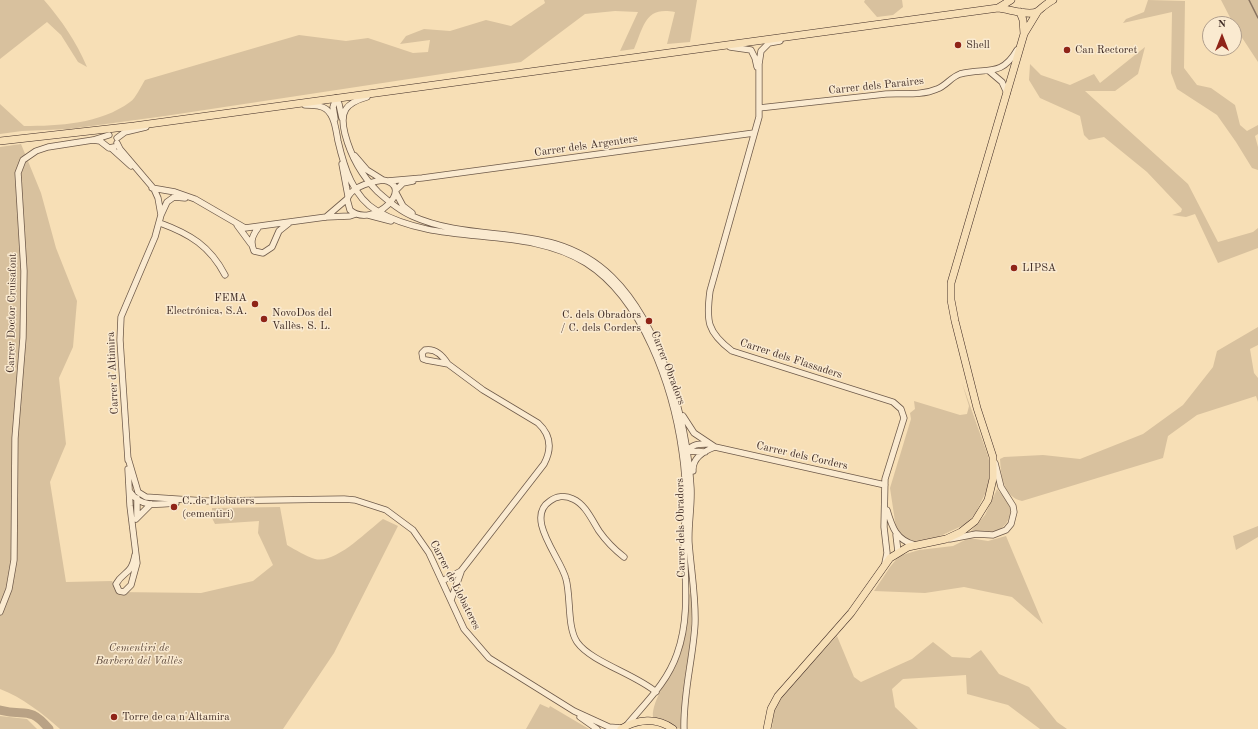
<!DOCTYPE html>
<html>
<head>
<meta charset="utf-8">
<style>
  body { margin:0 }
  #map { position:relative; width:1258px; height:729px; overflow:hidden; background:#f7dfb6; font-family:"Old Standard TT",serif }
  canvas { display:block }
  .north { position:absolute; left:1202px; top:16px; width:40px; height:40px; box-sizing:border-box; background:#faead0; border:1px solid #b09e8c; border-radius:50%; rotate:0deg; font-size:11px; font-weight:700; line-height:16px; text-align:center; color:#412d26 }
  .north::after { content:''; display:block; margin:auto; width:14px; height:18px; background:#8f2418; clip-path:polygon(50% 0,100% 100%,50% 72%,0 100%) }
</style>
</head>
<body>
<div id="map">
<canvas width="1258" height="729"></canvas>
<div class="north">N</div>
</div>
<script>
const ctx = document.querySelector('canvas').getContext('2d');
ctx.lineJoin = 'round';
function fill(path, color) { ctx.fillStyle = color; ctx.fill(path, 'evenodd'); }
function trace(path, color, width, dash) { ctx.strokeStyle = color; ctx.lineWidth = width; ctx.lineCap = dash ? 'butt' : 'round'; ctx.setLineDash(dash || []); ctx.stroke(path); }
function write(font, color, halo, rows, align = 'center') {
  ctx.font = font + ' "Old Standard TT",serif'; ctx.lineWidth = 3; ctx.setLineDash([]); ctx.textBaseline = 'middle'; ctx.strokeStyle = halo; ctx.fillStyle = color; for (const [text, x, y, turn = 0] of rows) {
    ctx.save(); ctx.translate(x, y); ctx.rotate((+turn || 0) * Math.PI / 180); ctx.textAlign = isNaN(turn) ? turn : align; if (halo) ctx.strokeText(text, 0, 0); ctx.fillText(text, 0, 0); ctx.restore();
  }
}
fill(new Path2D(`
  M 0,0 L 44,0 C 62,21 76,41 87,67 L 78,62 L 61,35 L 47,22 L 0,59 Z
  M 544,0 L 697,0 L 690,42 L 667,44 L 675,12 C 645,6 644,26 634,49 L 620,51 L 638,12 L 615,11 L 585,14 L 521,62 L 165,116 L 69,129 L 22,131 L 0,134 L 0,104 L 24,126 C 59,126 100,124 130,102 C 136,98 141,86 145,80 L 299,35 L 346,41 L 368,38 L 413,53 L 428,52 L 430,40 L 400,44 L 406,36 L 424,29 L 450,31 L 486,20 L 511,26 L 545,3 Z
  M 865,0 L 902,0 L 903,7 L 893,15 L 877,17 L 864,2 Z
  M 1148,0 L 1185,1 L 1184,68 L 1197,85 L 1211,88 L 1235,105 L 1240,125 L 1247,131 L 1258,125 L 1258,134 L 1255,136 L 1258,147 L 1258,170 L 1252,168 L 1236,142 L 1217,115 L 1177,89 L 1171,73 L 1172,12 L 1123,23 L 1126,19 L 1144,12 Z
  M 1221,0 L 1258,0 L 1258,62 L 1235,27 Z
  M 1145,47 L 1138,74 L 1115,91 L 1085,91 L 1188,184 L 1218,242 L 1253,232 L 1258,228 L 1258,248 L 1218,263 L 1195,214 L 1186,217 L 1172,215 L 1181,212 L 1182,209 L 1147,172 L 1104,137 L 1089,140 L 1084,135 L 1080,116 L 1040,98 L 1029,80 L 1030,64 L 1041,75 L 1070,85 L 1094,74 L 1100,83 Z
  M 21,144 L 41,193 L 56,248 L 77,301 L 73,347 L 59,378 L 66,444 L 50,482 L 66,582 L 112,581 L 117,592 L 201,593 L 253,581 L 273,565 L 258,533 L 259,521 L 215,524 L 212,518 L 212,508 L 280,507 L 287,545 C 296,550 305,556 315,559 C 336,564 367,531 383,519 L 398,526 L 334,653 L 283,729 L 60,729 C 43,714 22,697 0,689 L 0,147 Z
  M 1258,327 L 1258,345 L 1250,349 L 1254,373 L 1258,378 L 1258,402 L 1256,396 L 1197,415 L 1168,436 L 1163,458 L 1022,501 C 1003,497 1001,475 1000,459 L 1004,457 L 1043,455 L 1080,459 L 1143,434 L 1183,405 L 1213,367 L 1217,351 Z
  M 962,383 L 988,456 L 991,469 L 988,488 L 975,514 L 966,524 L 938,537 L 922,541 L 912,541 L 902,536 L 896,528 L 890,488 L 911,419 L 910,413 L 915,409 L 914,401 L 960,415 L 967,414 L 969,406 Z
  M 997,489 C 1001,494 1007,499 1009,505 C 1014,517 1003,532 990,533 C 984,534 977,531 971,531 L 985,515 Z
  M 1258,526 L 1258,537 L 1236,550 L 1233,536 Z
  M 1006,536 L 1043,624 L 1012,597 L 964,587 L 925,593 L 874,591 L 890,567 L 899,556 L 919,550 L 953,546 L 969,538 L 988,541 Z
  M 690,593 L 691,596 C 694,641 682,684 681,729 C 677,729 660,719 653,717 C 651,701 673,671 680,655 C 685,642 688,626 688,612 C 688,605 687,599 690,593 Z
  M 837,636 L 854,677 L 861,682 L 912,659 L 933,642 L 952,657 L 970,658 L 981,650 L 999,674 L 1029,687 L 1057,722 L 1067,729 L 1040,729 L 1008,705 L 967,694 L 966,675 L 903,679 L 892,689 L 895,707 L 918,729 L 772,729 L 774,708 L 785,692 Z
  M 540,704 L 549,708 L 550,706 L 589,729 L 526,729 Z
  M 0,716 L 27,719 L 37,729 L 0,729 Z`), '#d8c19e');
trace(new Path2D(`
  M 1249,0 L 1258,18`), '#89735f', 1.5);
trace(new Path2D(`
  M 0,710 C 25,717 29,705 49,729`), '#b9a285', 9);
const minor = new Path2D(`
  M 780,41 L 769,43 L 761,51 L 759,64 L 759,117 L 710,291 C 706,321 707,332 732,351 L 893,402 L 901,409 L 904,418 L 885,479 L 884,527 L 887,553 L 885,563
  M 730,47 L 751,50 L 755,58 L 757,67
  M 989,71 L 1002,82 L 1007,93
  M 367,97 C 346,103 339,111 345,134 C 351,157 361,175 378,192 C 388,201 400,211 412,216 C 479,246 553,219 612,277 C 661,325 687,421 691,488 C 692,506 688,525 689,543 C 691,570 696,597 695,624 C 693,659 683,693 684,729
  M 336,98 L 339,104 L 342,118
  M 305,105 C 312,105 321,105 326,109 C 335,116 336,131 338,141 C 344,167 353,197 377,211 C 441,248 523,224 586,263 C 643,299 673,387 682,451 C 685,470 686,489 686,508 C 685,519 684,531 684,543 C 685,580 690,618 677,654 C 667,683 646,702 627,725
  M 759,108 C 802,103 844,99 886,94 C 903,93 921,96 937,89 C 946,86 951,77 960,74 C 986,67 1001,78 1017,50
  M 335,119 L 333,107 L 336,98
  M 117,138 L 125,132 L 146,127
  M 93,140 L 100,141 L 109,148 L 114,147
  M 117,143 L 120,149 L 154,189 L 158,198 L 161,215 L 155,237 L 121,317 L 120,340 L 128,460
  M 111,148 L 131,166
  M 355,156 L 367,170 L 383,180
  M 342,164 L 348,196
  M 383,180 C 417,186 373,230 350,210 L 347,199 C 352,186 370,182 383,180 Z
  M 387,181 L 422,178 L 754,133
  M 152,188 L 175,192 L 195,199 L 245,228 L 326,217 L 350,216 L 356,214
  M 396,190 L 403,183 L 413,181
  M 396,193 L 403,206 L 412,213
  M 161,215 L 167,202 L 174,197 L 185,198
  M 368,215 L 391,221
  M 326,217 L 347,199
  M 160,223 C 190,234 210,246 225,275
  M 237,225 L 251,244
  M 258,228 C 252,236 250,242 254,251 L 263,253 L 272,247 L 279,231 L 289,223
  M 683,416 L 694,433 L 715,447 L 885,485
  M 687,448 L 689,451 L 705,452
  M 686,452 C 693,443 700,444 710,444
  M 128,458 L 138,492 L 146,497 L 206,501 L 344,499 L 355,500 L 386,510 L 413,530 L 429,553 L 464,629 L 489,658 L 574,711 L 609,727 L 622,728
  M 128,469 L 130,506 L 137,563 L 131,585 L 124,592 L 119,591 L 116,584 C 124,570 131,576 135,555
  M 693,471 C 692,458 704,451 715,447
  M 131,493 C 141,508 160,504 176,503
  M 137,498 L 137,517
  M 887,510 C 892,527 896,540 915,545
  M 136,519 L 151,504
  M 896,535 L 898,552
  M 950,539 L 976,534 L 993,535 L 1006,530 L 1011,524 L 1014,512 L 1013,506 L 1001,487 L 995,463
  M 624,557 C 615,550 606,541 599,531 C 592,520 585,504 573,499 C 565,495 556,496 550,501 C 524,518 561,558 566,579 C 571,597 567,627 577,642 C 591,662 635,674 656,692
  M 442,581 L 461,571 L 544,464 C 552,449 551,435 538,423 L 483,390 L 448,364 L 426,360 L 423,359 L 422,353 L 425,350 C 435,348 443,356 448,364
  M 451,600 L 461,572
  M 0,612 L 9,589 L 14,560 L 15,438 L 23,338 L 24,271 L 18,173 L 23,160 L 36,151 L 48,147 L 93,140 L 109,135
  M 580,717 L 597,729`);
const major = new Path2D(`
  M 998,8 L 1011,0
  M 1020,12 L 1023,20 L 1024,34
  M 0,141 L 134,126 L 998,8 C 1009,9 1030,17 1038,11 C 1043,7 1047,3 1053,0
  M 621,729 C 637,719 657,717 673,729
  M 767,729 L 771,709 L 778,696 L 851,613 L 890,558 L 908,547 L 946,539 L 961,532 L 975,521 L 988,500 L 993,479 L 993,457 L 977,408 L 955,321 L 951,300 L 951,283 L 1024,34 L 1038,11`);
trace(minor, '#6e5a4a', 7);
trace(major, '#412d26', 8);
trace(minor, '#faead0', 5.5);
trace(major, '#f7dfb6', 7);
for (const [x, y, r, color] of [
  [958,45,4,"#8f2418"],
  [1067,50,4,"#8f2418"],
  [1014,268,4,"#8f2418"],
  [255,304,4,"#8f2418"],
  [264,319,4,"#8f2418"],
  [649,321,4,"#8f2418"],
  [174,507,4,"#8f2418"],
  [114,717,4,"#8f2418"]
]) { const dot = new Path2D(); dot.arc(x, y, r, 0, 2 * Math.PI); ctx.fillStyle = color; ctx.fill(dot); trace(dot, '#faead0', 1.5); }
write('11px', '#412d26', '#faead0', [
  ["Shell",966,45],
  ["Can Rectoret",1075,50],
  ["LIPSA",1022,268],
  ["FEMA",247,298,"right"],
  ["Electrónica, S.A.",247,311,"right"],
  ["NovoDos del",272,313],
  ["Vallès, S. L.",272,326],
  ["C. dels Obradors",641,315,"right"],
  ["/ C. dels Corders",641,328,"right"],
  ["C. de Llobaters",182,501],
  ["(cementiri)",182,514],
  ["Torre de ca n'Altamira",122,717]
], 'left');
write('11px', '#412d26', '#faead0', [
  ["Carrer dels Paraires",876,86,-6],
  ["Carrer dels Argenters",586,146,-8],
  ["Carrer Doctor Cruisafont",12,313,-89],
  ["Carrer dels Flassaders",791,359,18],
  ["Carrer Obradors",668,368,69],
  ["Carrer d'Altimira",113,373,-93],
  ["Carrer dels Corders",802,456,13],
  ["Carrer dels Obradors",681,528,-91],
  ["Carrer de Llobateres",455,585,63]
]);
write('italic 11px', '#5f4b3e', '#faead0', [
  ["Cementiri de",139,648],
  ["Barberà del Vallès",139,661]
]);
</script>
</body>
</html>
